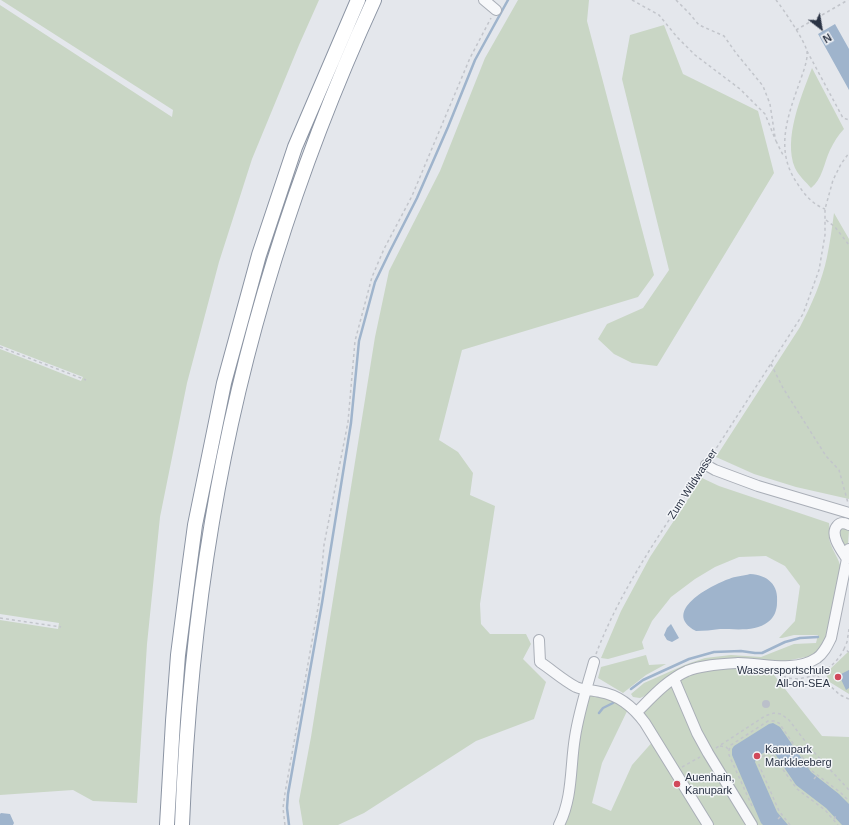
<!DOCTYPE html>
<html>
<head>
<meta charset="utf-8">
<style>
  body { margin:0 }
  #map { position:relative; width:849px; height:825px; overflow:hidden; background:#e4e7ec; font-family:Arial,sans-serif }
  canvas { display:block }
  .north { position:absolute; left:801px; top:8px; width:40px; height:40px; -webkit-text-stroke:3px #f4f6f9; paint-order:stroke; rotate:149deg; font-size:11px; font-weight:700; line-height:16px; text-align:center; color:#2b3445 }
  .north::after { content:''; display:block; margin:auto; width:14px; height:18px; background:#2b3445; clip-path:polygon(50% 0,100% 100%,50% 72%,0 100%) }
</style>
</head>
<body>
<div id="map">
<canvas width="849" height="825"></canvas>
<div class="north">N</div>
</div>
<script>
const ctx = document.querySelector('canvas').getContext('2d');
ctx.lineJoin = 'round';
function fill(path, color) { ctx.fillStyle = color; ctx.fill(path, 'evenodd'); }
function trace(path, color, width, dash) { ctx.strokeStyle = color; ctx.lineWidth = width; ctx.lineCap = dash ? 'butt' : 'round'; ctx.setLineDash(dash || []); ctx.stroke(path); }
function write(font, color, halo, rows, align = 'center') {
  ctx.font = font + ' Arial,sans-serif'; ctx.lineWidth = 3; ctx.setLineDash([]); ctx.textBaseline = 'middle'; ctx.strokeStyle = halo; ctx.fillStyle = color; for (const [text, x, y, turn = 0] of rows) {
    ctx.save(); ctx.translate(x, y); ctx.rotate((+turn || 0) * Math.PI / 180); ctx.textAlign = isNaN(turn) ? turn : align; if (halo) ctx.strokeText(text, 0, 0); ctx.fillText(text, 0, 0); ctx.restore();
  }
}
fill(new Path2D(`
  M 1,0 L 319,0 L 299,45 L 252,159 L 219,262 L 187,383 L 160,517 L 147,644 L 137,803 L 93,801 L 73,790 L 0,795 L 0,620 L 58,629 L 59,623 L 0,614 L 0,349 L 81,381 L 83,377 L 0,345 L 0,5 L 172,117 L 173,110 Z
  M 518,0 L 589,0 L 587,21 L 654,275 L 638,297 L 462,350 L 439,440 L 458,452 L 473,473 L 470,495 L 495,506 L 480,604 L 481,624 L 490,634 L 526,634 L 531,644 L 523,659 L 546,682 L 534,719 L 476,741 L 364,813 L 338,825 L 303,825 L 299,801 L 311,737 L 375,337 L 389,271 L 440,171 L 485,58 Z
  M 664,25 L 683,74 L 758,111 L 774,173 L 657,366 L 632,363 L 614,354 L 598,339 L 607,324 L 643,308 L 669,270 L 622,79 L 630,35 Z
  M 812,68 L 844,129 C 838,135 834,142 830,150 C 824,163 822,180 811,188 C 806,182 798,175 795,168 C 783,139 801,97 812,68 Z
  M 834,213 L 849,239 L 849,499 L 796,487 L 754,474 L 716,457 L 800,327 C 812,304 822,281 827,257 C 830,242 832,228 834,213 Z
  M 702,478 L 719,486 L 829,523 C 830,530 828,536 830,542 C 833,552 839,558 841,569 L 827,637 L 818,652 L 811,656 L 785,661 L 711,661 L 647,695 L 640,698 L 633,697 L 631,694 L 644,683 L 687,664 L 705,658 L 731,655 L 761,657 L 794,644 L 816,643 L 818,635 L 794,635 L 782,638 L 779,638 L 795,621 L 800,586 L 785,566 L 766,556 L 739,557 L 715,567 L 695,579 L 671,597 L 652,621 L 642,642 L 644,649 L 608,659 L 601,658 L 621,611 L 650,557 Z
  M 843,528 L 849,531 L 848,543 L 845,545 L 844,545 L 840,540 L 839,530 Z
  M 849,651 L 849,694 L 828,681 L 826,673 Z
  M 646,655 L 649,665 L 666,664 L 646,675 L 623,693 L 598,678 L 601,667 Z
  M 767,666 L 822,736 L 849,737 L 849,825 L 559,825 L 586,689 L 630,705 L 602,763 L 592,803 L 611,811 L 632,765 L 655,739 L 637,712 L 688,671 Z`), '#c9d6c5');
fill(new Path2D(`
  M 835,24 L 849,49 L 849,90 L 818,34 Z
  M 750,574 C 768,575 779,585 777,603 C 777,610 774,618 768,622 C 756,632 735,629 720,629 C 712,630 704,631 696,631 C 660,612 711,585 729,579 C 735,576 743,576 750,574 Z
  M 671,624 L 679,638 L 672,642 L 667,640 L 664,635 L 667,628 Z
  M 849,670 L 849,688 L 846,690 L 839,675 Z
  M 773,723 L 780,727 L 811,772 L 839,794 L 849,804 L 849,825 L 842,825 L 826,808 L 796,785 L 773,751 L 768,750 L 757,757 L 755,762 L 777,812 L 788,825 L 763,825 L 761,823 L 732,755 L 732,749 L 734,746 L 769,724 Z
  M 1,813 L 10,814 L 14,823 L 13,825 L 0,825 L 0,814 Z`), '#9fb4cc');
trace(new Path2D(`
  M 631,689 L 643,680 L 689,659 L 714,652 L 741,651 L 755,653 L 762,653 L 785,642 L 800,638 L 818,637
  M 599,713 L 603,708 L 613,703
  M 289,825 L 287,808 L 288,794 L 322,603 L 351,423 L 359,341 L 375,282 L 390,251 L 417,198 L 448,127 L 475,60 L 508,0`), '#9fb4cc', 2.5);
fill(new Path2D(`
  M762 704a4 4 0 1 1 8 0a4 4 0 1 1-8 0Z`), '#bbc0ca');
const minor = new Path2D(`
  M 484,0 L 496,10
  M 706,465 L 715,470 L 758,486 L 849,513
  M 847,559 C 842,551 829,535 837,526 C 840,522 845,523 849,525
  M 539,640 L 540,662 C 552,670 563,680 576,687 C 583,690 593,690 600,692 C 619,695 634,708 645,723 L 708,825
  M 674,679 L 697,733 L 708,753 L 752,825
  M 637,712 C 652,697 667,680 687,671 C 702,665 722,664 738,663 C 764,663 794,673 817,658 C 824,653 827,646 831,638 L 849,549
  M 559,825 C 573,797 570,767 575,737 C 579,711 587,687 594,662`);
const highway = new Path2D(`
  M 167,825 L 173,721 L 178,655 L 188,577 L 195,525 L 224,383 L 259,255 L 295,147 L 358,0
  M 182,825 C 186,724 195,623 212,522 C 242,342 298,166 374,0`);
trace(minor, '#a9aeb7', 12);
trace(highway, '#8b94a3', 16);
trace(new Path2D(`
  M 632,0 L 659,15 L 677,37 L 695,55 L 740,89 L 765,114 L 776,141
  M 676,0 L 689,13 L 699,25 L 724,36 L 736,53 L 763,86 L 770,104 L 775,137
  M 776,0 C 782,7 807,44 807,52 C 808,61 802,75 799,84 C 787,118 775,151 797,183 C 804,194 812,204 825,209
  M 796,30 L 848,0
  M 807,51 L 843,118 L 849,120
  M 776,141 L 784,157
  M 826,220 L 835,227 L 849,245
  M 0,347 L 86,380
  M 771,364 L 783,388 L 826,456 L 839,470 L 848,503
  M 710,458 L 803,314 L 819,270 L 825,235 L 825,209 L 833,180 L 841,164 L 849,153
  M 0,618 L 61,627
  M 849,629 L 847,642 L 844,649 L 849,652
  M 596,654 C 621,588 662,531 701,472
  M 817,675 C 830,668 838,661 844,649
  M 785,676 L 785,678 L 798,679 L 817,675 L 819,678 L 825,681 L 840,695 L 849,699
  M 720,746 L 726,747 L 729,750
  M 716,748 L 765,716 L 774,713 L 781,714 L 789,720 L 811,749 L 849,790
  M 682,767 L 700,757
  M 814,779 L 817,775
  M 752,806 L 729,755 L 729,750 L 731,745 L 768,721 L 774,721 L 779,723 L 812,771 L 841,793 L 849,801
  M 778,819 L 782,815
  M 834,819 L 837,814
  M 285,825 L 283,808 L 285,793 L 319,602 L 324,545 L 348,422 L 355,341 L 372,277 L 384,249 L 412,196 L 470,58 L 491,18
  M 790,825 L 779,811 L 759,765 L 759,759 L 768,753 L 771,753 L 797,789 L 825,810 L 838,825`), '#c2c5cb', 1.5, [3, 3]);
trace(minor, '#f7f8fa', 10);
trace(highway, '#fff', 14);
for (const [x, y, r, color] of [
  [838,677,4,"#d1495b"],
  [757,756,4,"#d1495b"],
  [677,784,4,"#d1495b"]
]) { const dot = new Path2D(); dot.arc(x, y, r, 0, 2 * Math.PI); ctx.fillStyle = color; ctx.fill(dot); trace(dot, '#f4f6f9', 1.5); }
write('11px', '#2b3445', '#f4f6f9', [
  ["Zum Wildwasser",693,484,-57]
]);
write('11px', '#2b3445', '#f4f6f9', [
  ["Wassersportschule",830,671,"right"],
  ["All-on-SEA",830,684,"right"],
  ["Kanupark",765,750],
  ["Markkleeberg",765,763],
  ["Auenhain,",685,778],
  ["Kanupark",685,791]
], 'left');
</script>
</body>
</html>
